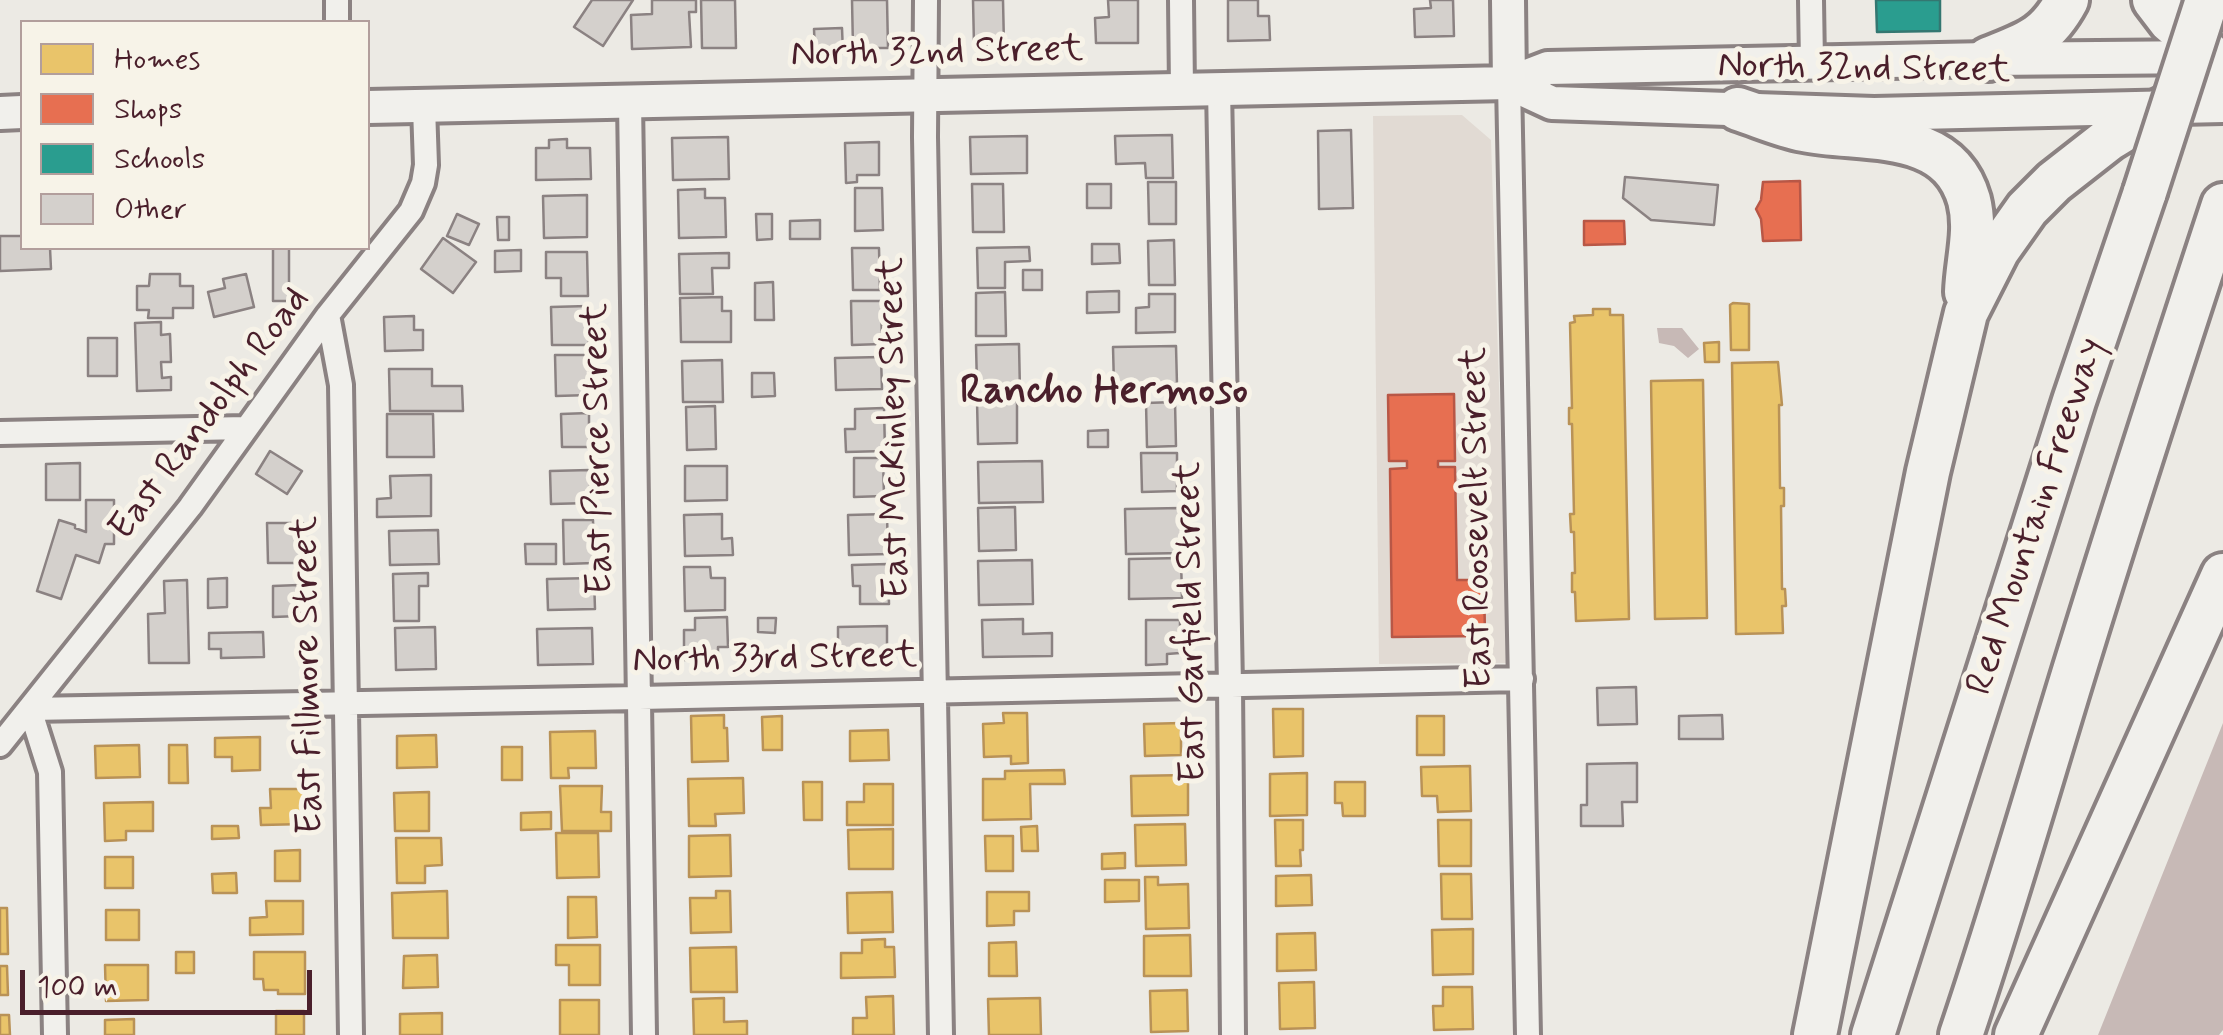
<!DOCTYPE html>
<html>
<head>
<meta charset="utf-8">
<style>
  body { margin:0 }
  #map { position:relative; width:2223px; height:1035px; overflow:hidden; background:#eceae4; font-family:Mynerve,sans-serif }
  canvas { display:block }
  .legend { position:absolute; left:20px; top:20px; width:350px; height:230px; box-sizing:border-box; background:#f7f3e8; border:2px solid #b29e9c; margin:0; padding:12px 18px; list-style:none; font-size:30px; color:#4a1f2b }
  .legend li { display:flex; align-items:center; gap:20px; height:50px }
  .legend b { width:50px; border:2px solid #b29e9c }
  .scale { position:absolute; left:20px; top:970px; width:292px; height:45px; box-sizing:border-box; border:5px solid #4a1f2b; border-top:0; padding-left:12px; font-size:30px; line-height:35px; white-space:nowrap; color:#4a1f2b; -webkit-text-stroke:8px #f7f3e8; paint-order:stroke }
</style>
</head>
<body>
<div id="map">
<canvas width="2223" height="1035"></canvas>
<ul class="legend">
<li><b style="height:28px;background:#e9c46a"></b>Homes</li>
<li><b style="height:28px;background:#e76f51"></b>Shops</li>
<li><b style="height:28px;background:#2a9d8f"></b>Schools</li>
<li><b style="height:28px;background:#d4d0cc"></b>Other</li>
</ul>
<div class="scale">100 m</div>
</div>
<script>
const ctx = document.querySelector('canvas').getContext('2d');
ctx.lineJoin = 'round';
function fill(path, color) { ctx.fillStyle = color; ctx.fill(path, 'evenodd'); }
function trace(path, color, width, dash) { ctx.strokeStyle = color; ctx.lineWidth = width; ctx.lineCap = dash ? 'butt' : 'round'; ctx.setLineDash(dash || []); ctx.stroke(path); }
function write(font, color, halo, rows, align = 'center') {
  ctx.font = font + ' Mynerve,sans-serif'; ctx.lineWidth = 10; ctx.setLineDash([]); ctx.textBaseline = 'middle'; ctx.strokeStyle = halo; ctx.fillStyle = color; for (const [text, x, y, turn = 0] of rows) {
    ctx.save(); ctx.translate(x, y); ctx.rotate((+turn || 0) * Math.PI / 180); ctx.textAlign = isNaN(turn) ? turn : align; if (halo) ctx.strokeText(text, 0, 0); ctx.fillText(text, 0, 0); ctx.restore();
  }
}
fill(new Path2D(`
  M 1462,115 L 1491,140 L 1508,663 L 1379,664 L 1373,116 Z`), '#e1dad3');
fill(new Path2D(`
  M 1657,328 L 1682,328 L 1699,349 L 1688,358 L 1674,346 L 1659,343 Z
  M 2223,723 L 2223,1030 L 2219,1035 L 2098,1035 Z`), '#c7b9b6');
const homes = new Path2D(`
  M 1733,303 L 1749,304 L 1749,350 L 1731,350 L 1730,305 Z
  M 1593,309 L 1610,309 L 1610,315 L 1623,315 L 1629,619 L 1576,621 L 1575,592 L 1572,592 L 1572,573 L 1575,573 L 1574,532 L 1571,532 L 1570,514 L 1574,514 L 1572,424 L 1569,424 L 1569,408 L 1572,408 L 1570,323 L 1575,322 L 1574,316 L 1593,315 Z
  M 1719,342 L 1719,362 L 1705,362 L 1704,343 Z
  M 1778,362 L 1782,405 L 1779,405 L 1780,488 L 1784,488 L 1784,506 L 1781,506 L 1782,589 L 1785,589 L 1786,606 L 1782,606 L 1783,633 L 1736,634 L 1732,363 Z
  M 1703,380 L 1707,618 L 1655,619 L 1651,381 Z
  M 1273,709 L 1303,709 L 1303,756 L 1274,757 Z
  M 1003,713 L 1027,713 L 1028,763 L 1011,764 L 1011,756 L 984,757 L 983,724 L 1004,723 Z
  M 724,715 L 724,728 L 727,728 L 728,761 L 692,762 L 691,716 Z
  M 782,716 L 782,750 L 763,750 L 762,717 Z
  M 1417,716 L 1444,716 L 1444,755 L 1417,755 Z
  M 1181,723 L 1181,755 L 1145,756 L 1144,724 Z
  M 888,730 L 889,760 L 850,761 L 850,731 Z
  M 595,731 L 596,768 L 568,768 L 569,778 L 551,778 L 550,732 Z
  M 436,735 L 437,767 L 397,768 L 397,736 Z
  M 260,737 L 260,770 L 232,771 L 232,757 L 215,757 L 215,738 Z
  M 139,745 L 140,777 L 96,778 L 95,746 Z
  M 169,745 L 187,745 L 188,783 L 169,783 Z
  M 502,747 L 522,747 L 522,780 L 502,780 Z
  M 1470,766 L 1471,811 L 1438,812 L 1437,796 L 1422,796 L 1421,767 Z
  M 1064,770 L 1065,784 L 1030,784 L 1031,819 L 983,820 L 983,779 L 1005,779 L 1005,771 Z
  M 1307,773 L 1307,815 L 1270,816 L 1270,774 Z
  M 1188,775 L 1188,815 L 1132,816 L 1131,776 Z
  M 743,778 L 744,813 L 715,814 L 716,826 L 689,826 L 688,779 Z
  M 803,782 L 822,782 L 822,820 L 804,820 Z
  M 1335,782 L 1365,782 L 1365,816 L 1343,816 L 1342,803 L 1335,803 Z
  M 864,784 L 893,784 L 893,825 L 847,825 L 847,802 L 864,802 Z
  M 560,786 L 602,786 L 601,812 L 611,812 L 611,831 L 562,831 Z
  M 270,789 L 306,789 L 305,824 L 261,825 L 260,808 L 271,808 Z
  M 429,792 L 429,831 L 395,831 L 394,793 Z
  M 153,802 L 153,831 L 126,831 L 126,840 L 105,841 L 104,803 Z
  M 551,812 L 551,829 L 521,830 L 521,813 Z
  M 1275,820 L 1303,820 L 1303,850 L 1300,850 L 1301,866 L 1276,866 Z
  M 1438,820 L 1471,820 L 1471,866 L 1439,866 Z
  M 1185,824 L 1186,865 L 1136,866 L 1135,825 Z
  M 212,826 L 238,826 L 239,838 L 212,839 Z
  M 1037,826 L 1038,851 L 1022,851 L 1021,827 Z
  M 893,829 L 893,869 L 849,869 L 848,830 Z
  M 556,833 L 598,833 L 599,877 L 557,878 Z
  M 730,835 L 731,876 L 689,877 L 689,836 Z
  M 985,836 L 1013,836 L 1013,871 L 986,871 Z
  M 396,838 L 441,838 L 442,865 L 425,866 L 425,883 L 397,883 Z
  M 300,850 L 300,881 L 275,881 L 275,851 Z
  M 1125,853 L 1125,868 L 1102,869 L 1102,854 Z
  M 105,857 L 133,857 L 133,888 L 105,888 Z
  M 236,873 L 237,893 L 213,893 L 212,874 Z
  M 1441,874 L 1471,874 L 1472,919 L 1442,919 Z
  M 1311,875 L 1312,905 L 1276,906 L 1276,876 Z
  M 1145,877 L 1158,877 L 1158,885 L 1188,884 L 1189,928 L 1146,929 Z
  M 1105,880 L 1139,880 L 1139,901 L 1105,902 Z
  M 447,891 L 448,938 L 393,938 L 392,893 Z
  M 716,891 L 730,891 L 731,932 L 691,933 L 690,898 L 716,898 Z
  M 892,892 L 893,932 L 848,933 L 847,893 Z
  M 987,892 L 1029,892 L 1029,911 L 1014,911 L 1014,925 L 987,926 Z
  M 568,897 L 596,897 L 597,937 L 568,938 Z
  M 266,901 L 303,901 L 303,934 L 250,935 L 250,918 L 267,917 Z
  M 0,908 L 7,908 L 8,954 L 0,954 Z
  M 106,910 L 139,910 L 139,940 L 106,940 Z
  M 1473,929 L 1473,974 L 1433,975 L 1432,930 Z
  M 1315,933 L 1316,970 L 1277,971 L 1277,934 Z
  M 1190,935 L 1191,976 L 1144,976 L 1144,936 Z
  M 885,939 L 885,947 L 894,947 L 895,977 L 841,978 L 841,953 L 862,953 L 862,940 Z
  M 1016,942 L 1017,976 L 989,976 L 989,943 Z
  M 556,945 L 600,945 L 600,985 L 569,985 L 569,965 L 556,965 Z
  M 736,947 L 737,992 L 691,992 L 690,948 Z
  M 176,952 L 194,952 L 194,973 L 176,973 Z
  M 254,952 L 305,952 L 305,994 L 278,994 L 278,990 L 264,990 L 263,979 L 254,979 Z
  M 437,955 L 438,987 L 403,988 L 404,956 Z
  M 105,965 L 148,965 L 148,1000 L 106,1001 Z
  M 0,966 L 7,966 L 8,995 L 0,995 Z
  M 1314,982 L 1315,1028 L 1280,1029 L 1279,983 Z
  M 1443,987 L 1472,987 L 1473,1029 L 1434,1030 L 1433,1006 L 1443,1006 Z
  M 1187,990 L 1188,1031 L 1151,1032 L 1150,991 Z
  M 893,996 L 894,1035 L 853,1035 L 853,1018 L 867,1018 L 866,997 Z
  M 724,998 L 724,1022 L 747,1021 L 747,1035 L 694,1035 L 693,999 Z
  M 1040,998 L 1041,1035 L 989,1035 L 988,999 Z
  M 560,1000 L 599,1000 L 599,1035 L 560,1035 Z
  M 276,1011 L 304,1011 L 304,1035 L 276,1035 Z
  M 442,1013 L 442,1035 L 400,1035 L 400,1014 Z
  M 0,1015 L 9,1015 L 10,1035 L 0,1035 Z
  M 134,1019 L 134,1035 L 105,1035 L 105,1020 Z`);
fill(homes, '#e9c46a');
trace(homes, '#b99257', 2.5);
const shops = new Path2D(`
  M 1800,181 L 1801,240 L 1763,241 L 1761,219 L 1756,209 L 1761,200 L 1763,182 Z
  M 1584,221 L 1624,221 L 1625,244 L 1584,245 Z
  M 1454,394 L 1455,461 L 1438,461 L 1438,467 L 1455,467 L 1457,580 L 1484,580 L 1485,636 L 1392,637 L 1390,469 L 1407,468 L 1407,461 L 1389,461 L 1388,395 Z`);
fill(shops, '#e76f51');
trace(shops, '#b85746', 2.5);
const schools = new Path2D(`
  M 1876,0 L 1940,0 L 1940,31 L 1877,32 Z`);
fill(schools, '#2a9d8f');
trace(schools, '#347771', 2.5);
const building = new Path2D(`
  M 592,0 L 633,0 L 603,46 L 574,27 Z
  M 652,0 L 696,0 L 696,12 L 689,12 L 691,47 L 632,49 L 631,15 L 652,14 Z
  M 701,0 L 735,0 L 736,48 L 702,48 Z
  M 852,0 L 887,0 L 888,48 L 853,48 Z
  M 973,0 L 1003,0 L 1004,45 L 974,45 Z
  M 1108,0 L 1138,0 L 1138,43 L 1096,43 L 1095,18 L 1109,17 Z
  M 1228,0 L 1258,0 L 1258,16 L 1269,16 L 1270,40 L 1228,41 Z
  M 1430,0 L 1453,0 L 1454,36 L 1415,37 L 1414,9 L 1431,8 Z
  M 842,28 L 843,53 L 815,53 L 814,29 Z
  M 1351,130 L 1353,208 L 1319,209 L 1318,131 Z
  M 1172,135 L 1173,178 L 1146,178 L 1145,163 L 1116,164 L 1115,136 Z
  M 1027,136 L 1027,173 L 971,174 L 970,137 Z
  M 728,137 L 729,179 L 673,180 L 672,138 Z
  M 567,139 L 567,148 L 590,148 L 591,179 L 536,180 L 536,148 L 549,148 L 549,140 Z
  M 879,142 L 879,175 L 857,175 L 857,182 L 846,183 L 845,143 Z
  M 1625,177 L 1718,185 L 1714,225 L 1651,220 L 1623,198 Z
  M 1148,182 L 1176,182 L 1176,224 L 1149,224 Z
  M 972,184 L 1003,184 L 1004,232 L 973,232 Z
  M 1087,184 L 1111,184 L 1111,208 L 1087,208 Z
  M 855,188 L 882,188 L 883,230 L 855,231 Z
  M 705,189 L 705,198 L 725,198 L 726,237 L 679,238 L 678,190 Z
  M 587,195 L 587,237 L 544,238 L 543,196 Z
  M 457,214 L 479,224 L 469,245 L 447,236 Z
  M 756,214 L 772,214 L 772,239 L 757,240 Z
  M 497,217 L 509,217 L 509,240 L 498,240 Z
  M 820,220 L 820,239 L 790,239 L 790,221 Z
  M 0,236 L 22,236 L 22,248 L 50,248 L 51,269 L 0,271 Z
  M 443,238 L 476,262 L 453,293 L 421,269 Z
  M 1174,240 L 1175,285 L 1149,285 L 1148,241 Z
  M 1092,244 L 1119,244 L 1120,263 L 1092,264 Z
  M 1029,247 L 1030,261 L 1005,262 L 1005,288 L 978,288 L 977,248 Z
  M 273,248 L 289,248 L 289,301 L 273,301 Z
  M 852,248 L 879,248 L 880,290 L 853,290 Z
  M 521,250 L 521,271 L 495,272 L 495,251 Z
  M 546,252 L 587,252 L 588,296 L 561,296 L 561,278 L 546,278 Z
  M 729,253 L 729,268 L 712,268 L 713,294 L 680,294 L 679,254 Z
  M 1023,270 L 1042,270 L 1042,290 L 1023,290 Z
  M 150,274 L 180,274 L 180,286 L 193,286 L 193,308 L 173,308 L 173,318 L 148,318 L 149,310 L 137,310 L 137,286 L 149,286 Z
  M 246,274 L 254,307 L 214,317 L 208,292 L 225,288 L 223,279 Z
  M 773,282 L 774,320 L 755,320 L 755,283 Z
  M 1119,291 L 1119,312 L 1087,313 L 1087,292 Z
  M 1005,292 L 1006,336 L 976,336 L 976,293 Z
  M 1149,294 L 1175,294 L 1175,332 L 1136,333 L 1136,308 L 1149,307 Z
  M 722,297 L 722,311 L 731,311 L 731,342 L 681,342 L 680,298 Z
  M 851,301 L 881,301 L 882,344 L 852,345 Z
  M 588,306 L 589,345 L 552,345 L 551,307 Z
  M 414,316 L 414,330 L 423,330 L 423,350 L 385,351 L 384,317 Z
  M 161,322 L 161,335 L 170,334 L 171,362 L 161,362 L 162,378 L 171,377 L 171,390 L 137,391 L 135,323 Z
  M 88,338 L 117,338 L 117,376 L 88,376 Z
  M 1019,344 L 1020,392 L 990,393 L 990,386 L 977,386 L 976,345 Z
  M 1176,346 L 1177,385 L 1114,386 L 1113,347 Z
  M 555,355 L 589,355 L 590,395 L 556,396 Z
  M 881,357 L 882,389 L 836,390 L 835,358 Z
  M 722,360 L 723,402 L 683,402 L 682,361 Z
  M 389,369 L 432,369 L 432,386 L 462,386 L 463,411 L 390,411 Z
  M 752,373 L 774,373 L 775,396 L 752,397 Z
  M 1017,400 L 1017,443 L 978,444 L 977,401 Z
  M 1175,402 L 1176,446 L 1147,447 L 1146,403 Z
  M 715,406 L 716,449 L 687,450 L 686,407 Z
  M 884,408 L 885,451 L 846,452 L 845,429 L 855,429 L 855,409 Z
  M 589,413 L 589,447 L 562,447 L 561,414 Z
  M 387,414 L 433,414 L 434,457 L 387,457 Z
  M 1108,430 L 1108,447 L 1088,447 L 1088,431 Z
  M 270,451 L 302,471 L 287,494 L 256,474 Z
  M 1141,453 L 1177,453 L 1177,491 L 1142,492 Z
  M 854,458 L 883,458 L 884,496 L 854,497 Z
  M 1042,461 L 1043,502 L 979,503 L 978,462 Z
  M 80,463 L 80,500 L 46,500 L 46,464 Z
  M 685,466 L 727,466 L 727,500 L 685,501 Z
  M 590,470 L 590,503 L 551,504 L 550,471 Z
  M 431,475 L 431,516 L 377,517 L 377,499 L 391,498 L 390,476 Z
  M 86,500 L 114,500 L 114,544 L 105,544 L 99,563 L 76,555 L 61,599 L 37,591 L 59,520 L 75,525 L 75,528 L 86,532 Z
  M 1015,507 L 1016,550 L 979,551 L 978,508 Z
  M 1182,508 L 1183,553 L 1126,554 L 1125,509 Z
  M 722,514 L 722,539 L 732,538 L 733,555 L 685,556 L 684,515 Z
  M 887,514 L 888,554 L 849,555 L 848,515 Z
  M 563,520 L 593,520 L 594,563 L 564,564 Z
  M 267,523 L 303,523 L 303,563 L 268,563 Z
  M 438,530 L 439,564 L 390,565 L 389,531 Z
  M 525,544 L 556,544 L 556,564 L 526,564 Z
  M 1181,558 L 1182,598 L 1129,599 L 1129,559 Z
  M 1032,560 L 1033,604 L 979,605 L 978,561 Z
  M 888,564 L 889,604 L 860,604 L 860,586 L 853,586 L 852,565 Z
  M 684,567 L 710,567 L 711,578 L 725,578 L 725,610 L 685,611 Z
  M 428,573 L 428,586 L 419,586 L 419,621 L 394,621 L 393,574 Z
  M 227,578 L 227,607 L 208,608 L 208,579 Z
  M 594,578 L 595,609 L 548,610 L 547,579 Z
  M 187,580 L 189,663 L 149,663 L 148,614 L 165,613 L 164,581 Z
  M 299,585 L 300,616 L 273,617 L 273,586 Z
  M 727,617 L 728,647 L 718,647 L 718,660 L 684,660 L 684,630 L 695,630 L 695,618 Z
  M 758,618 L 776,618 L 775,633 L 758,632 Z
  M 1023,619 L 1023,634 L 1052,633 L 1052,656 L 983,657 L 982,620 Z
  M 1146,620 L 1180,620 L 1180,653 L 1167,654 L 1167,664 L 1146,665 Z
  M 887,626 L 887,657 L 838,658 L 838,627 Z
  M 435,627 L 436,669 L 396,670 L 395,628 Z
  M 592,628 L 593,664 L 538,665 L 537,629 Z
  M 263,632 L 264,657 L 221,658 L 221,649 L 209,649 L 209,633 Z
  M 1636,687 L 1637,724 L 1598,725 L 1597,688 Z
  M 1722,715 L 1723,739 L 1679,739 L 1679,716 Z
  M 1637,763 L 1637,802 L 1622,802 L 1623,826 L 1581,826 L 1581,805 L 1587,805 L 1587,764 Z`);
fill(building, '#d4d0cc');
trace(building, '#8b8282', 2.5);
const street = new Path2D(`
  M 337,0 L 337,22
  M 926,0 L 925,137 L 941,1035
  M 1181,0 L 1182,89
  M 1811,0 L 1812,63
  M 1509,83 L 1528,1035
  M 1219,88 L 1230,686 L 1233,1035
  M 630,102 L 644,1035
  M 328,315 L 341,385 L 351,1035
  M 0,433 L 246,428
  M 0,745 L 190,507 L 328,315 L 411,211 L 423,183 L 426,165 L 424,107
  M 55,1035 L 50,772 L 30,709 L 639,698 L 1522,679`);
const secondary = new Path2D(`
  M 1508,0 L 1509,83
  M 1509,83 L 1552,103 L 1874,114 L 2223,106
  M 368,107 L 1509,83 L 1548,68 L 1988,59 L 2209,57
  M 0,113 L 22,112`);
const highway = new Path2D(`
  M 2154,0 L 2170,21 L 2218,62
  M 1988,59 C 2027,43 2046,39 2067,0
  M 1738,109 C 1760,116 1782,126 1804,130 C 1863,142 1948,126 1969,200 C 1977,231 1967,261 1966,292
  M 1815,1035 L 1928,472 L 1966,313 L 1998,250 L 2027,209 L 2054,182 L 2109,139 L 2127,128 L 2191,94 L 2223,81
  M 1873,1035 L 2074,401 L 2145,192
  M 1961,1035 C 2002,914 2037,792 2074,671 C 2122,515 2172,360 2223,205
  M 2016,1035 L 2223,575`);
trace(street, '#8b8282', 30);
trace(secondary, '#8b8282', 40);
trace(highway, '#8b8282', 50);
trace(street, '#f1f0ec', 22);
trace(secondary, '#f1f0ec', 32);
trace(highway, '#f1f0ec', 42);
const highwayBridge = new Path2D(`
  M 2145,192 L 2207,0`);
trace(highwayBridge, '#8b8282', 50, []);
trace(highwayBridge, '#f1f0ec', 42);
write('38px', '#4a1f2b', '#f7f3e8', [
  ["North 32nd Street",937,54,-1],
  ["North 32nd Street",1864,70,1],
  ["East Randolph Road",211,415,-53],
  ["East McKinley Street",896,428,-91],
  ["East Pierce Street",600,449,-91],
  ["Red Mountain Freeway",2038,517,-72],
  ["East Roosevelt Street",1479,518,-91],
  ["East Garfield Street",1193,622,-91],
  ["North 33rd Street",775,660,-1],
  ["East Fillmore Street",310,675,-91]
]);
write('bold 40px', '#4a1f2b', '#f7f3e8', [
  ["Rancho Hermoso",1104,394]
]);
</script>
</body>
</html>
